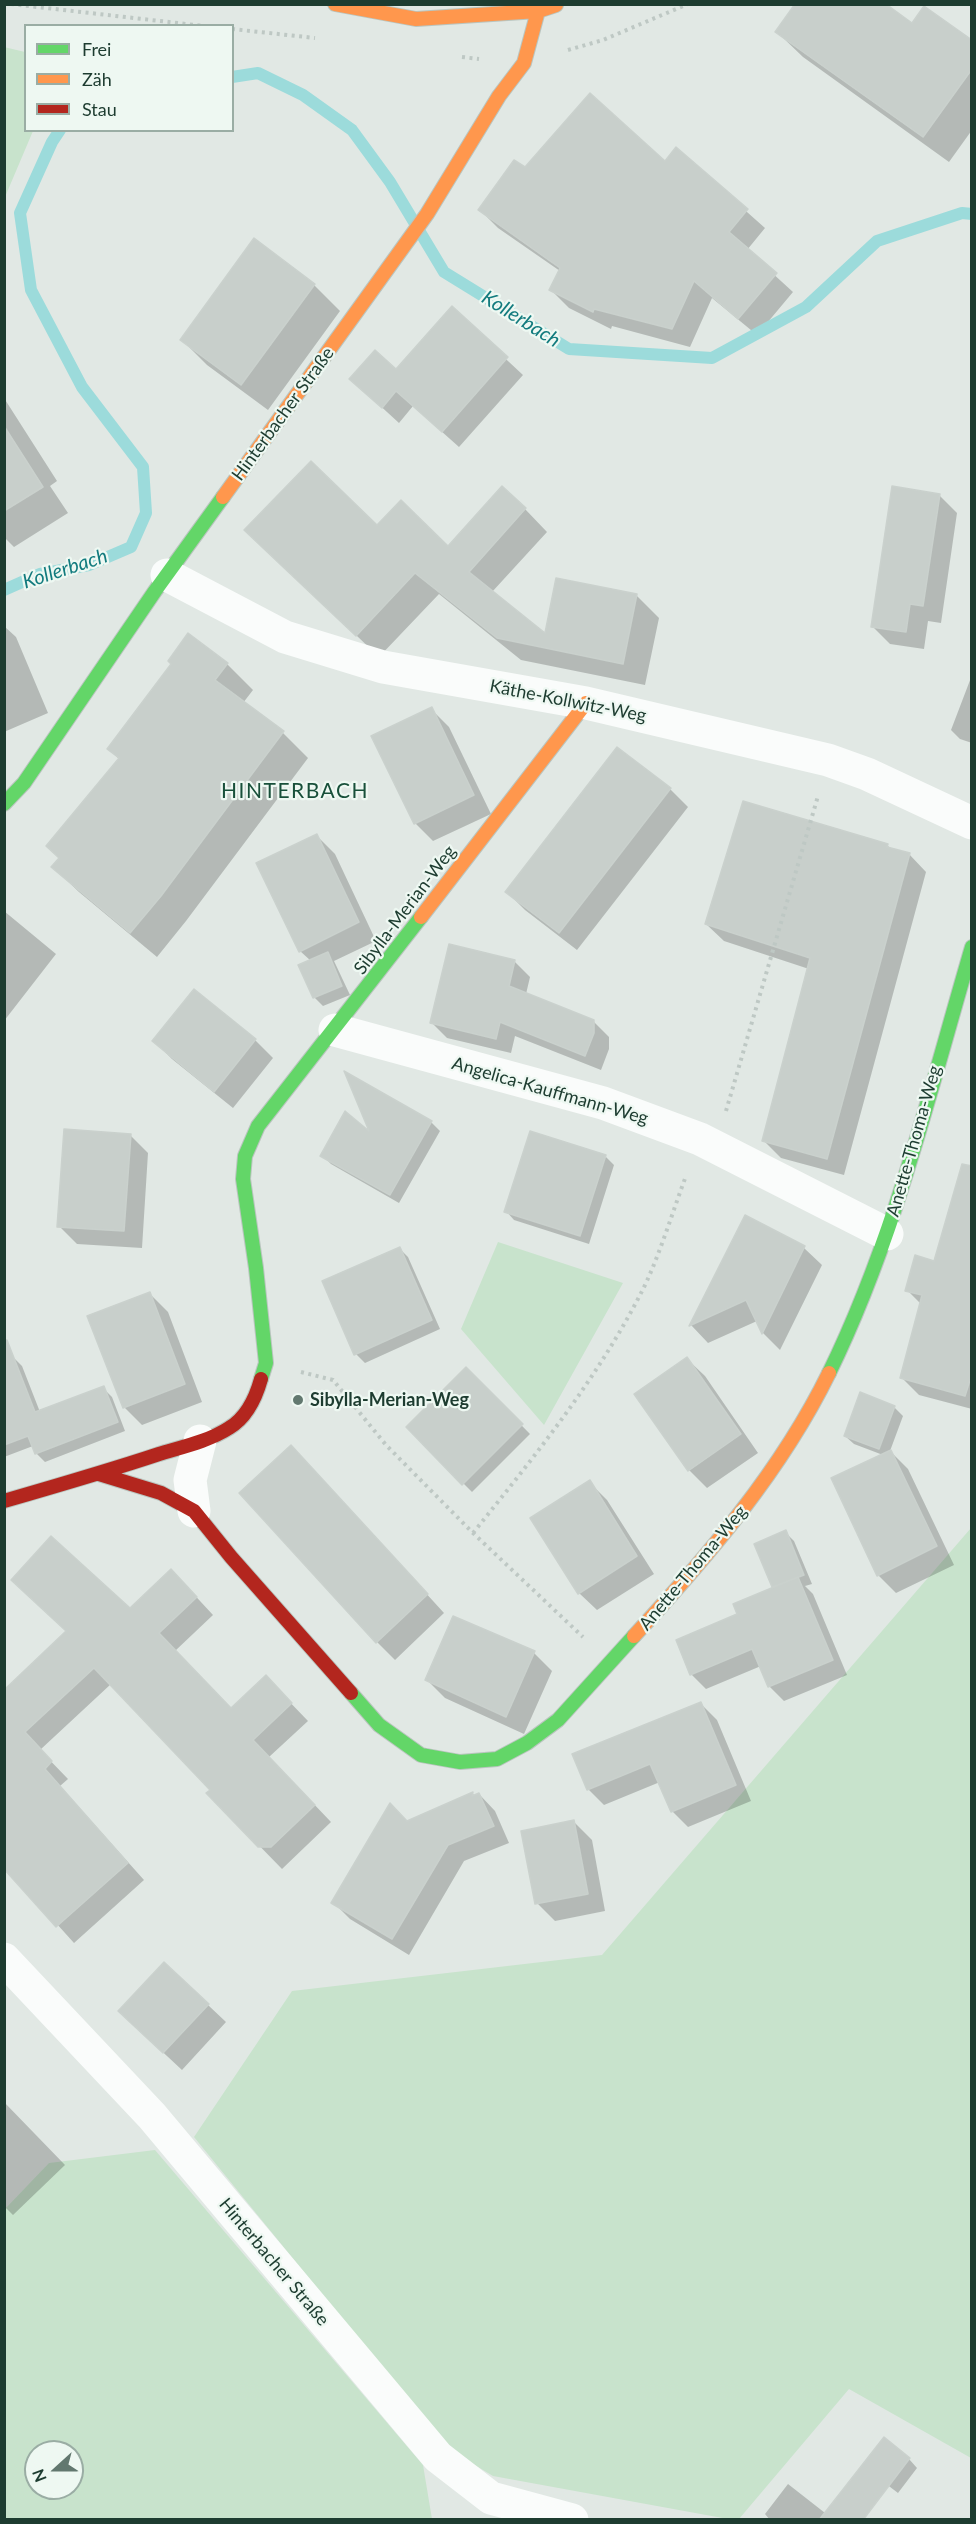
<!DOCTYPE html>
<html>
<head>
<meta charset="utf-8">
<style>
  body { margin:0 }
  #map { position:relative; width:976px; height:2524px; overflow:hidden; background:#e1e8e4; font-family:Lato,sans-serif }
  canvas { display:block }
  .frame { position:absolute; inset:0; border:6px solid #1d3c30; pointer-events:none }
  .legend { position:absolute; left:24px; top:24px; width:210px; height:108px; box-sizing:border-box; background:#eef8f2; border:2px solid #9aada4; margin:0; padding:8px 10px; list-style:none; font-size:18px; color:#1d3c30 }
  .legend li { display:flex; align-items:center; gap:12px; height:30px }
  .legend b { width:30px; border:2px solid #9aada4 }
  .north { position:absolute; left:24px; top:2440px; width:60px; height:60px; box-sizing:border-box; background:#eef8f2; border:2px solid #9aada4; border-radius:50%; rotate:249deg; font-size:16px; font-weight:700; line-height:24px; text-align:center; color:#1d3c30 }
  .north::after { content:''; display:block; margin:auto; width:21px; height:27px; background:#62786f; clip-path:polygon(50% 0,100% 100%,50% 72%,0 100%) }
</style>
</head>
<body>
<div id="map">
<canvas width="976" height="2524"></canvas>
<div class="frame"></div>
<ul class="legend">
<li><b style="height:8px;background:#63d668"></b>Frei</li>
<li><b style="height:8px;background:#ff974d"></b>Zäh</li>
<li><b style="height:8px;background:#b3261e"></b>Stau</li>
</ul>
<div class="north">N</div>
</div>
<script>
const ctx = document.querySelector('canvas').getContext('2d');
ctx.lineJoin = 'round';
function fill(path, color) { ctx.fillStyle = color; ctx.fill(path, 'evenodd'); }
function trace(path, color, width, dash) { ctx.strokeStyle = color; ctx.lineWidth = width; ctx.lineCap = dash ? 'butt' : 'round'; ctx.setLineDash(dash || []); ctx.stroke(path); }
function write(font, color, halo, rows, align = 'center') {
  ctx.font = font + ' Lato,sans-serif'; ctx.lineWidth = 4.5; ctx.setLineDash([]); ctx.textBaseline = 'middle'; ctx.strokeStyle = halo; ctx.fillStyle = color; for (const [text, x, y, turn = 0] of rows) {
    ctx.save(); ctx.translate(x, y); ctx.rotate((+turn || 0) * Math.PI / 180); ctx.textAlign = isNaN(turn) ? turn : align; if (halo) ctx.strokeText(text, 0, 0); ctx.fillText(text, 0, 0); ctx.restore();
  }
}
fill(new Path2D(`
  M 4,47 L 25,52 L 26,130 L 33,131 L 5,197 Z
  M 498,1242 L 623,1283 L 544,1425 L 461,1329 Z
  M 971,1528 L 971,2458 L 849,2389 L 739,2519 L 728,2519 L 493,2476 L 448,2449 L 194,2137 L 292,1991 L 602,1955 Z
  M 155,2150 L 423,2465 L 432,2519 L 5,2519 L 5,2209 L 49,2163 ZM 36,2452 L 72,2452 L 72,2488 L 36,2488 Z`), '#c8e3cc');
fill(new Path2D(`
  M 913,25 L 972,42 L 972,130 L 949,162 L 803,57 L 777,32 Z
  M 676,149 L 765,228 L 747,250 L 793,292 L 757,335 L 712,298 L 690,347 L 612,326 L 611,329 L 569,308 L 551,290 L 560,271 L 498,228 L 480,210 L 525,169 L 665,163 Z
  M 255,240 L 314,285 L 340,311 L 268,410 L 207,365 L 182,340 Z
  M 452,309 L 523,375 L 459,447 L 413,406 L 399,423 L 351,379 L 396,371 Z
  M 4,398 L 57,481 L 50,486 L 68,513 L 14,547 L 4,537 Z
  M 939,495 L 957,513 L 941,623 L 928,621 L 924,649 L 890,644 L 872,626 Z
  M 525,509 L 547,532 L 492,592 L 546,635 L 637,596 L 659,618 L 645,685 L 521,660 L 439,594 L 379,657 L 269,552 L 377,527 L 448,548 Z
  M 4,626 L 16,637 L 48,713 L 4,732 Z
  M 227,664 L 253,690 L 243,703 L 283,733 L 308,758 L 186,921 L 157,957 L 79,892 L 53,867 L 120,760 L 109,749 Z
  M 972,675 L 972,743 L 960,739 L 951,730 Z
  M 431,709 L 449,727 L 491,814 L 433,841 L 415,823 Z
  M 618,749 L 670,789 L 688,807 L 577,950 L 525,910 L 507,892 Z
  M 317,836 L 335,854 L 376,941 L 334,961 L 350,995 L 323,1006 L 314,997 L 311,961 L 300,951 Z
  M 887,845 L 892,850 L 909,854 L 926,872 L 844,1175 L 781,1158 L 763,1140 L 809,969 L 724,941 L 706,924 Z
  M 4,911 L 56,954 L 4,1021 Z
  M 514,961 L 530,977 L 526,994 L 593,1021 L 609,1037 L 609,1049 L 601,1070 L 515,1036 L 511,1053 L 447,1038 L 431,1022 Z
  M 194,991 L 255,1040 L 273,1058 L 233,1108 L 172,1059 L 154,1041 Z
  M 431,1122 L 440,1131 L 399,1203 L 331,1164 L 322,1155 L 373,1135 Z
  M 130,1135 L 148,1153 L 142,1248 L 77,1244 L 59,1226 Z
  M 605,1156 L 614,1165 L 589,1244 L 514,1220 L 506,1211 Z
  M 972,1176 L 972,1409 L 919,1395 L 902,1378 L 921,1304 L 907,1290 L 935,1262 Z
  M 746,1217 L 804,1248 L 822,1265 L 780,1350 L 763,1333 L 757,1321 L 708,1343 L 691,1325 Z
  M 399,1248 L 408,1257 L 440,1329 L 365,1363 L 356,1354 Z
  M 150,1294 L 168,1312 L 202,1402 L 142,1425 L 124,1407 Z
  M 13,1357 L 22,1366 L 40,1412 L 103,1388 L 112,1397 L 125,1431 L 45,1462 L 36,1453 L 33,1446 L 4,1457 L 4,1360 Z
  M 687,1359 L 705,1376 L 758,1453 L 707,1488 L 689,1470 Z
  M 466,1369 L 530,1434 L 472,1492 L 408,1428 Z
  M 894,1407 L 903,1416 L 890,1451 L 908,1469 L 954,1565 L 896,1593 L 878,1575 L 883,1455 L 854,1444 L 845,1436 Z
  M 309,1465 L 444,1613 L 395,1660 L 377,1642 Z
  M 589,1482 L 607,1500 L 654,1574 L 597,1610 L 579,1593 Z
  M 785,1532 L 794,1541 L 812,1584 L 805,1586 L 813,1594 L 847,1675 L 784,1701 L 769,1686 L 761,1666 L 706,1689 L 691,1674 L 739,1615 L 776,1588 L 773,1586 Z
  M 188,1588 L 213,1615 L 175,1651 L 231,1710 L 282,1694 L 308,1721 L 269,1757 L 331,1822 L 282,1869 L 208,1793 L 212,1790 L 111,1684 L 40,1750 L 68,1779 L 60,1786 L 144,1880 L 74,1943 L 11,1873 L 4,1726 L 130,1610 Z
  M 534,1653 L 552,1671 L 524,1734 L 445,1698 L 427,1680 Z
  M 701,1704 L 717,1720 L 751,1801 L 688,1827 L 672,1811 L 660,1782 L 604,1805 L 588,1789 Z
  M 473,1794 L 475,1796 L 479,1794 L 495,1811 L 509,1843 L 464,1861 L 409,1955 L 350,1919 L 333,1902 L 407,1822 Z
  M 574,1822 L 592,1840 L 605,1911 L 555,1921 L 537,1903 Z
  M 208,2005 L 226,2022 L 182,2070 L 138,2029 Z
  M 4,2102 L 65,2165 L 13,2215 L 4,2206 Z
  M 909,2459 L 917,2468 L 898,2493 L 873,2474 Z
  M 788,2484 L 834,2520 L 770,2520 L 765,2514 Z`), '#0003');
trace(new Path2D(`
  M 232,77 L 258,73 L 303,95 L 352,130 L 390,182 L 444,272 L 569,349 L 712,358 L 806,307 L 877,241 L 962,213 L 972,214
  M 4,590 L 40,574 L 89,565 L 131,547 L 146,513 L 143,467 L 82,387 L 31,290 L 20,213 L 52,142 L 60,130`), '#9cdbdb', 12);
const building = new Path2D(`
  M 795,4 L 886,4 L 912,23 L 924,6 L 972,40 L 972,69 L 923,137 L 775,32 Z
  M 590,93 L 665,161 L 676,147 L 748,209 L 729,232 L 777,273 L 738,319 L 694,281 L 672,329 L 594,309 L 593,312 L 549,290 L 560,268 L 478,210 L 514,160 L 525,167 Z
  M 254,238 L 315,284 L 241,385 L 180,340 Z
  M 452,306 L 508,357 L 442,432 L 396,391 L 382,408 L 349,379 L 375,350 L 396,369 Z
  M 4,426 L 43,487 L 4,511 Z
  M 311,461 L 377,525 L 401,500 L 448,546 L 502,486 L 526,508 L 469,572 L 545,633 L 556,578 L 637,594 L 623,664 L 497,638 L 415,573 L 356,636 L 244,530 Z
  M 892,486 L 940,494 L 923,606 L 910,604 L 906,632 L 871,627 Z
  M 188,633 L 228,663 L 215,680 L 284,731 L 161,896 L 130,933 L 51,867 L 59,858 L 46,846 L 119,758 L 107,749 L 171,664 L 168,661 Z
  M 432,707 L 474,795 L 414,824 L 371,736 Z
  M 617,747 L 671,788 L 559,933 L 505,892 Z
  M 743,801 L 888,844 L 887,847 L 910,853 L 827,1159 L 762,1141 L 810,958 L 705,924 Z
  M 317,834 L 359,922 L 299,952 L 256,863 Z
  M 449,944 L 515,960 L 509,986 L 594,1020 L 594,1033 L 585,1056 L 500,1022 L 496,1039 L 430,1023 Z
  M 328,952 L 342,986 L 313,998 L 298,965 Z
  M 194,989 L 256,1039 L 214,1092 L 152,1041 Z
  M 344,1071 L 432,1121 L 390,1195 L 320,1156 L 345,1111 L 369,1131 Z
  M 64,1129 L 131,1134 L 124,1231 L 57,1227 Z
  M 530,1131 L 606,1155 L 580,1236 L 504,1212 Z
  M 962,1164 L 972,1166 L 972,1374 L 965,1396 L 900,1378 L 922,1295 L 905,1291 L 915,1255 L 934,1261 Z
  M 745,1215 L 805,1246 L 762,1334 L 746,1300 L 689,1326 Z
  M 400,1247 L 432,1320 L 354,1355 L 322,1281 Z
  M 150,1292 L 185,1384 L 123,1408 L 87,1316 Z
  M 4,1340 L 7,1340 L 35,1412 L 104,1386 L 118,1422 L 35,1454 L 28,1436 L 4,1445 Z
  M 687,1357 L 741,1434 L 688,1471 L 634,1394 Z
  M 466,1367 L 523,1424 L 462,1485 L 406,1427 Z
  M 860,1392 L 895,1406 L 879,1449 L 844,1436 Z
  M 291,1445 L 428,1594 L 376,1643 L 239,1493 Z
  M 891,1450 L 937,1546 L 877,1576 L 831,1478 Z
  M 590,1480 L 637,1556 L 578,1594 L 530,1518 Z
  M 786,1530 L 804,1575 L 772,1587 L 754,1544 Z
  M 51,1536 L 130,1608 L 171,1569 L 197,1597 L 159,1633 L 231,1708 L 266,1675 L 292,1703 L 253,1740 L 315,1805 L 271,1847 L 258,1847 L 206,1793 L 210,1790 L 94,1668 L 25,1732 L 52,1761 L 45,1769 L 128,1863 L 56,1927 L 4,1869 L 4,1690 L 66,1631 L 11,1580 Z
  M 798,1577 L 833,1660 L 768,1687 L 752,1649 L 690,1675 L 676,1640 L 737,1614 L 733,1604 Z
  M 453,1616 L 535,1651 L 506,1717 L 425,1680 Z
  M 701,1702 L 736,1785 L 671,1812 L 650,1764 L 587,1790 L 572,1754 Z
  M 473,1792 L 472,1796 L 479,1793 L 494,1826 L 448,1845 L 392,1939 L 331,1903 L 390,1803 L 407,1821 Z
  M 574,1820 L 588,1894 L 535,1904 L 521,1831 Z
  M 164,1962 L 209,2004 L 163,2053 L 118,2011 Z
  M 884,2437 L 910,2458 L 863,2520 L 819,2520 Z`);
fill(building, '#c8cfcb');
trace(building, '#cad1cd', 1.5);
const fast = new Path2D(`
  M 4,804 L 24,783 L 155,591 L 223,497
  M 829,1373 C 895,1238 930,1090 972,947
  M 261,1379 L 266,1363 L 256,1268 L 243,1179 L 245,1156 L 258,1126 L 421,917
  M 351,1693 L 379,1725 L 421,1755 L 460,1762 L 497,1759 L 527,1743 L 558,1720 L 634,1636`);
const slow = new Path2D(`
  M 335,4 L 416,19 L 538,11 L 556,5
  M 223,497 L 427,214 L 499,96 L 524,63 L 538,11
  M 421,917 L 586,703
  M 634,1636 C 708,1556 781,1471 829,1373`);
const jam = new Path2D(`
  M 99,1474 L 161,1493 L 194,1511 L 231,1557 L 351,1693
  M 4,1501 C 56,1486 108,1471 159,1454 C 182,1447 209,1441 229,1428 C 246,1418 256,1397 261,1379`);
trace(fast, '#bac5bf', 16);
trace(slow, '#bac5bf', 16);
trace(jam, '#bac5bf', 16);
trace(new Path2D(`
  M 11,4 L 204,26
  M 232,29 L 315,38
  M 568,50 L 603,40 L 688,4
  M 462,57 L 479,59
  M 726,1111 L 818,796
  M 301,1372 L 333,1380 L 386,1445 L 473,1533 L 583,1637
  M 473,1533 C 534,1457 595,1382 640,1295 C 658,1261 672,1213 686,1176`), '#bec8c4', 4, [3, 4.5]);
trace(new Path2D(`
  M 167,575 L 285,637 L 383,667 L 586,703 L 828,760 L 867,774 L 972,823
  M 335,1030 L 603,1103 L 700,1139 L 887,1234
  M 194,1511 L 190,1480 L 200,1441
  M 4,1959 L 152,2116 L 438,2457 L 491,2498 L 572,2520`), '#fafcfb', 33);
trace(fast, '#63d668', 14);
trace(slow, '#ff974d', 14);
trace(jam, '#b3261e', 14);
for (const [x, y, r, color] of [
  [298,1400,6,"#62786f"]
]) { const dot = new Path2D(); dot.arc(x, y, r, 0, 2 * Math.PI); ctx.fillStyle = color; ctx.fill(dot); trace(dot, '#eef8f2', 2); }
write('18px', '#1d3c30', '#eef8f2', [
  ["Hinterbacher Straße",283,414,-54],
  ["Käthe-Kollwitz-Weg",568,701,11],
  ["Sibylla-Merian-Weg",405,910,-53],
  ["Angelica-Kauffmann-Weg",550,1091,16],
  ["Anette-Thoma-Weg",914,1141,-74],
  ["Anette-Thoma-Weg",693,1568,-50],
  ["Hinterbacher Straße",274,2262,50]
]);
write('bold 18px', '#1d3c30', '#eef8f2', [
  ["Sibylla-Merian-Weg",310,1400]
], 'left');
write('italic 20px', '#127b7e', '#eef8f2', [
  ["Kollerbach",521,319,32],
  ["Kollerbach",65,569,-18]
]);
ctx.letterSpacing = '1.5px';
write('21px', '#18503a', '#eef8f2', [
  ["HINTERBACH",295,791]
]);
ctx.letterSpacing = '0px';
</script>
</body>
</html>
